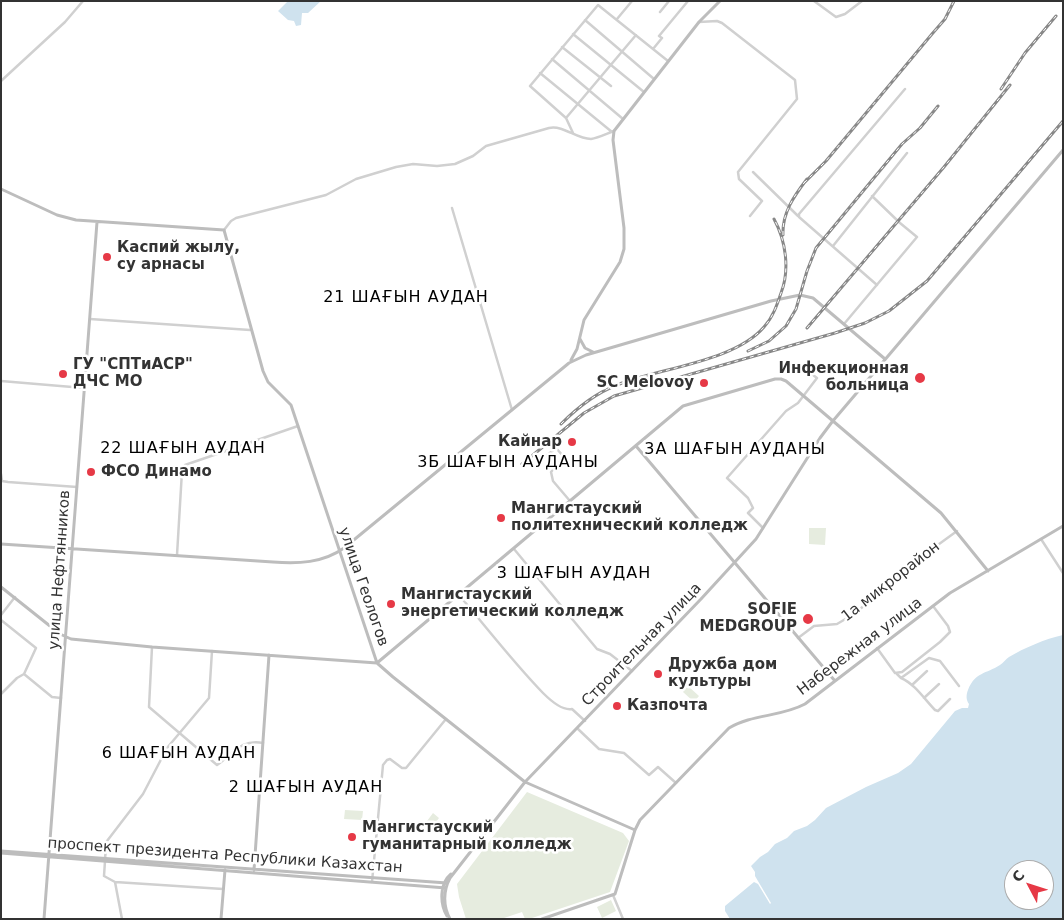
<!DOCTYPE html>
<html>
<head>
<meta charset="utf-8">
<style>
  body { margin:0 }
  #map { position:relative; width:1064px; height:920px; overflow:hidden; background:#fff; font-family:"DejaVu Sans",sans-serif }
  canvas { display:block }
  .frame { position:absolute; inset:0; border:2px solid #333; pointer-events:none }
  .north { position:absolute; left:1004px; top:860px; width:50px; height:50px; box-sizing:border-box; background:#fff; border:1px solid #adadad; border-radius:50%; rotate:310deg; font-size:14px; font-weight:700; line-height:20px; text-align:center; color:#333 }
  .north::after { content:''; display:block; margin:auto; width:18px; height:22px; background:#e63946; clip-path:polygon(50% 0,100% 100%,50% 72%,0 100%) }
</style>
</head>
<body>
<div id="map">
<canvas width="1064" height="920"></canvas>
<div class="frame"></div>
<div class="north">С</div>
</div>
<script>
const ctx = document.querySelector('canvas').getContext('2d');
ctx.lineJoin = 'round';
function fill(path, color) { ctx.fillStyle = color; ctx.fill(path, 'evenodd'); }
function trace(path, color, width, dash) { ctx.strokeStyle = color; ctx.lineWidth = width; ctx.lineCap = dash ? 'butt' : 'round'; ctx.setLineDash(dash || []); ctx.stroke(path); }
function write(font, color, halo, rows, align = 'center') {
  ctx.font = font + ' "DejaVu Sans",sans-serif'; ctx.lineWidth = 5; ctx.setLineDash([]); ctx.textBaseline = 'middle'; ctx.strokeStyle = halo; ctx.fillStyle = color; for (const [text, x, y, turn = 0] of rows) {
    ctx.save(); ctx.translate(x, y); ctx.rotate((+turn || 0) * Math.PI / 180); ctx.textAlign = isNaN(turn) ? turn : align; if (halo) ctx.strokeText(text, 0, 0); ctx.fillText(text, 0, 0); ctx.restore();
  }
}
fill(new Path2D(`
  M 809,528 L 826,528 L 825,545 L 809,544 Z
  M 688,686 L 699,696 L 694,702 L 683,692 Z
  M 527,792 L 623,833 L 629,841 L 610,892 L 529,919 L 525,919 L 522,912 L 501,919 L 466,919 L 459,897 L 457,884 Z
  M 345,810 L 363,811 L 362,820 L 344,819 Z
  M 433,813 L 439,818 L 430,830 L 424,825 Z
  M 611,900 L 616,911 L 602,918 L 597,907 Z`), '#e6ecdf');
fill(new Path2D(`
  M 288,1 L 321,1 L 308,13 L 302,13 L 301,25 L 296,26 L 294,21 L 288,20 L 278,11 Z
  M 1063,635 L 1063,919 L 730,919 L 725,911 L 725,906 L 754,882 L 758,884 L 770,904 L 771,903 L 755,876 L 755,872 L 751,866 L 760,857 L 768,852 L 775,844 L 787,838 L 794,831 L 807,826 L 815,820 L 826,808 L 866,787 L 898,773 L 911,764 L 955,711 L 962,708 L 968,708 L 969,704 C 966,700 966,695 968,690 C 975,672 986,674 1000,665 C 1003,663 1006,659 1009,657 C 1024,648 1045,639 1063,635 ZM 1014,870 L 1044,870 L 1044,900 L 1014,900 Z`), '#cfe2ee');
trace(new Path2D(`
  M 814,1 L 836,17 L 845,14 L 862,1
  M 660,12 L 669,1
  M 617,19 L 632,1
  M 585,20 L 654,79
  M 699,22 L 717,21 L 722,23 L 795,80 L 797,99 L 738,172 L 739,179 L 762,201 L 750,216
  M 573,34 L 644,92
  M 562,47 L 611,86
  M 653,49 L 662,38 L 659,36 L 688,1
  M 552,59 L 623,119
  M 540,73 L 612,132
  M 1,81 L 65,22 L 83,1
  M 566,118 L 636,35
  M 573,133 L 566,118 L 530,86 L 598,5 L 668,61
  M 753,172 L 798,216
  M 452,208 L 512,410
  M 224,230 L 231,221 L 236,218 L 326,195 L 356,179 L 396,167 L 413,164 L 437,166 L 455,164 L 473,156 L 486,146 L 549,128 C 564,125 576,139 591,139 C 598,138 606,134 614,131
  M 833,246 L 907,153
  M 877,285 L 799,217 L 799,214 L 905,89
  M 90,319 L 250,330
  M 844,324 L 917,237 L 900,223 L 872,196
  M 1,381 L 84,388
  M 546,456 L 556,448 L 564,457 L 551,472 L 553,481 L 570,501
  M 1,474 L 2,481 L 8,482 L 77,487
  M 763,528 L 748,513 L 753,508 L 748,498 L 727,478 L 786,411 L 798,403 L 817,378 L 809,372
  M 1041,539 L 1063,573
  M 514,549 L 597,649 L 610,654 L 632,671
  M 177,555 L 182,471 L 185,465 L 298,426
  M 459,595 C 487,628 513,662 543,693 C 550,700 562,711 572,709 L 585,721
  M 1,615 L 15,597
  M 1,620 L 36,648 L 24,674 L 52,697 L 61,698
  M 798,638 L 814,626 L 837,624 L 854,614 L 935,547 L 957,531
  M 152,647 L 149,707 L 217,765 C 234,753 241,739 263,743
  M 877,648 L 895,673 L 902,672 L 940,642 L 950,632 L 948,626 L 933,606
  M 897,674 L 901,678 L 929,658 L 940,661 L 959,686
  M 901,678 C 915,684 925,700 935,710 L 938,711 L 950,699
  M 912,685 L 927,671
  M 1,694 L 17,678 L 24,674
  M 924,698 L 939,684
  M 578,729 L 599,749 L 624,753 L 649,775 L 658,767 L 676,783
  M 105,858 L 107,841 L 143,794 L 167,748 L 209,698 L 212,651
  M 105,861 L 104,876 L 115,882 L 223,889
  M 115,882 L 122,919
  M 372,882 L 383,765 L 387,760 L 390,759 L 402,768 L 406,768 L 446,719
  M 613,895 L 623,919`), '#d0d0d0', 2.5);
trace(new Path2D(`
  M 1,189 L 57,215 L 76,220 L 224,230 L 263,371 L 268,382 L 291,405 L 377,663 L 393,677 L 525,782 L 635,830
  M 580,339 L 585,348 L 593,352
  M 571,360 L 577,349 L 584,320 L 620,262 L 624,249 L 624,228 L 613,140 L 614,131 L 699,22 L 720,1
  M 636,446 L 835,681
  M 1,544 L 273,562 C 298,564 323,563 344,548 L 569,363 L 586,355 L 771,301 L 800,295 L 813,298 L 885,359
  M 1,587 L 60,634 L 71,639 L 152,647 L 377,663 L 683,406 L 775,379 L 781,379 L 786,381 L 941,513 L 988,571
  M 1,851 L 447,883
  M 1,853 L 446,888
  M 254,870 L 269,655
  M 447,916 C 440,904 439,884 451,874
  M 44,919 L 97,222
  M 221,919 L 225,870
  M 450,919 C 443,906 443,891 450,878 L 525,782 L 701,599 L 756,539 L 820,438 L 832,422 L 1063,150
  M 542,919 L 615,894 L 635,830 L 640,820 L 729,728 C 752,714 781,717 805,704 L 950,593 L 1063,526`), '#bdbdbd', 3);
const rail = new Path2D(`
  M 1001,89 L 1025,53 L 1056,16
  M 804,183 L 826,161 L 932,34 L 945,19 L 954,1
  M 783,235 C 782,213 794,196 807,179
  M 807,328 L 944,167 L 1010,85
  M 748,351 L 769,341 L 786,326 L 796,309 L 807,271 L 816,248 L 902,144 L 920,128 L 938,106
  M 561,424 C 577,408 596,393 617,385 C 659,368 734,362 764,327 C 773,317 777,305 781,293 C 790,270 786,241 774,219
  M 522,464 L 584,413 L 614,396 L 835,333 L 865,323 L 889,311 L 927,281 L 1063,121`);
trace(rail, '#888', 3);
trace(rail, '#fff', 1, [4]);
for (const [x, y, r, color] of [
  [107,257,5,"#e63946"],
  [63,374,5,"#e63946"],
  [920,378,6,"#e63946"],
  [704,383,5,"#e63946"],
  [572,442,5,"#e63946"],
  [91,472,5,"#e63946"],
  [501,518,5,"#e63946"],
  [391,604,5,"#e63946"],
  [808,619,6,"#e63946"],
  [658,674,5,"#e63946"],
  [617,706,5,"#e63946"],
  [352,837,5,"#e63946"]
]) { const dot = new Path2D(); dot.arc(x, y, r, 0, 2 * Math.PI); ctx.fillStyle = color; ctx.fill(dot); trace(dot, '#fff', 2); }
write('bold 15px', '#333', '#fff', [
  ["Каспий жылу,",117,248],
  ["су арнасы",117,265],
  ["ГУ \"СПТиАСР\"",73,365],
  ["ДЧС МО",73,382],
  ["Инфекционная",909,369,"right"],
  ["больница",909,386,"right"],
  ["SC Melovoy",694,383,"right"],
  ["Кайнар",562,442,"right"],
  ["ФСО Динамо",101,472],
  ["Мангистауский",511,509],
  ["политехнический колледж",511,526],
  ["Мангистауский",401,595],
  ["энергетический колледж",401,612],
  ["SOFIE",797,610,"right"],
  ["MEDGROUP",797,627,"right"],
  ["Дружба дом",668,665],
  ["культуры",668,682],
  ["Казпочта",627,706],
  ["Мангистауский",362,828],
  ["гуманитарный колледж",362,845]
], 'left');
write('15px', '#333', '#fff', [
  ["улица Нефтянников",60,570,-86],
  ["1а микрорайон",891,582,-38],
  ["улица Геологов",363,587,71],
  ["Строительная улица",642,645,-46],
  ["Набережная улица",860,647,-37],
  ["проспект президента Республики Казахстан",225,856,4]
]);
ctx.letterSpacing = '1px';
write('16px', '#000', '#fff', [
  ["21 ШАҒЫН АУДАН",406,298],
  ["22 ШАҒЫН АУДАН",183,449],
  ["3А ШАҒЫН АУДАНЫ",735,450],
  ["3Б ШАҒЫН АУДАНЫ",508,463],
  ["3 ШАҒЫН АУДАН",574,574],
  ["6 ШАҒЫН АУДАН",179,754],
  ["2 ШАҒЫН АУДАН",306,788]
]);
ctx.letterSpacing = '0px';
</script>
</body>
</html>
